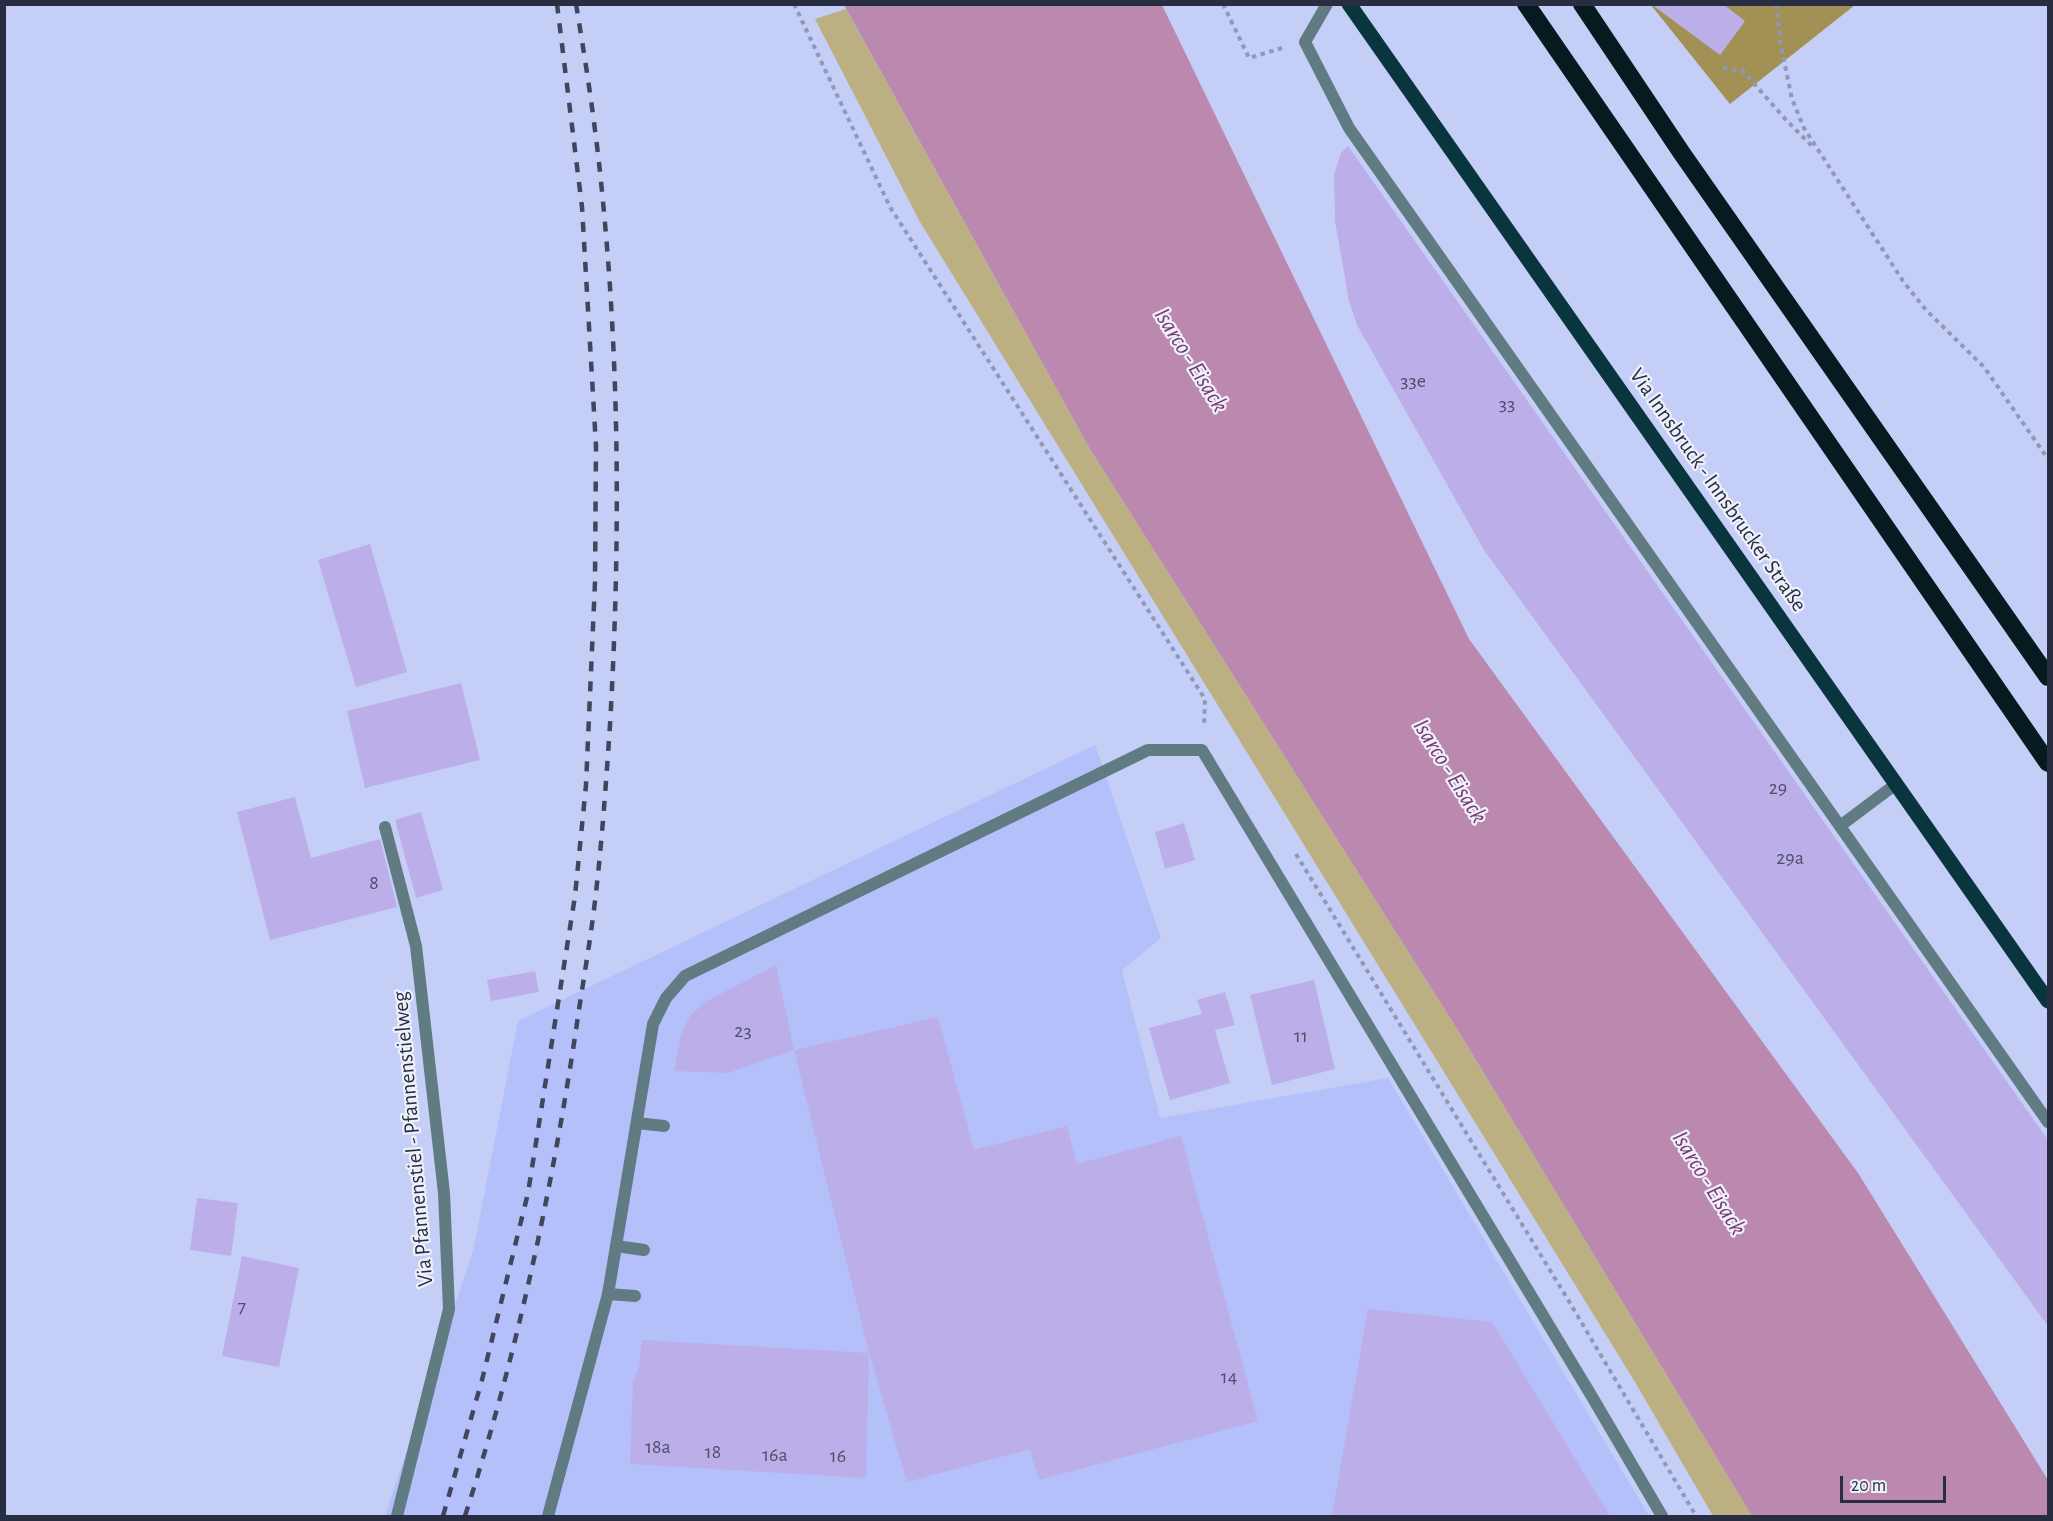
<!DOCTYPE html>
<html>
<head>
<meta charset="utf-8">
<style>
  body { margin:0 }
  #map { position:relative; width:2053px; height:1521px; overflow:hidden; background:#c4cef6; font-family:"Alegreya Sans",sans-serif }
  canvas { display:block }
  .frame { position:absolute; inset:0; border:6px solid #292d41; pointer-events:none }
  .scale { position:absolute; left:1840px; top:1476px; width:106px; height:27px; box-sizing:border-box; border:3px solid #292d41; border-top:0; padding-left:8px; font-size:18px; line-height:21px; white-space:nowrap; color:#292d41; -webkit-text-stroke:4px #eef0fb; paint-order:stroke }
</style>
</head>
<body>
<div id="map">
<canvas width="2053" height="1521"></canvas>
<div class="frame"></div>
<div class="scale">20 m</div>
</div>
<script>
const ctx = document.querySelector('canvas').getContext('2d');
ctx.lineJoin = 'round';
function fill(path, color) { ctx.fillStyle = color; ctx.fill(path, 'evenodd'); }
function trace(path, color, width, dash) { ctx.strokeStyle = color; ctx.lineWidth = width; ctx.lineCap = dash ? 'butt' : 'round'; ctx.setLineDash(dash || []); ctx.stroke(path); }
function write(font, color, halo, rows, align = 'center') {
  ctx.font = font + ' "Alegreya Sans",sans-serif'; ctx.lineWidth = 4.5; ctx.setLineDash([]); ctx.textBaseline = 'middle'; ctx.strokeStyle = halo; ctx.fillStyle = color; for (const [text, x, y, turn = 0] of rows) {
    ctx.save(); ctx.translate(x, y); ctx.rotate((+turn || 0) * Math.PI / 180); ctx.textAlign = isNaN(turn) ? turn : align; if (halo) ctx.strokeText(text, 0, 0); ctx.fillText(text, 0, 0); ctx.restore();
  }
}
fill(new Path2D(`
  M 1095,745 L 1161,938 L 1122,970 L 1160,1118 L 1388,1078 L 1649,1516 L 385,1516 L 474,1247 L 518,1021 Z`), '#b3c0f9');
fill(new Path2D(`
  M 846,9 L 1090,449 L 1459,1032 L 1752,1516 L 1713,1516 L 1635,1382 L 920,222 L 815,19 Z`), '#bcb083');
fill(new Path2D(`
  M 1651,5 L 1855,5 L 1730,104 Z`), '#a29155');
fill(new Path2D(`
  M 844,5 L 1162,5 L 1469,639 L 1858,1173 L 2048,1480 L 2048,1516 L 1752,1516 L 1459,1032 L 1090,449 Z`), '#bb88b0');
fill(new Path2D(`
  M 1651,4 L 1723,4 L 1745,21 L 1720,55 Z
  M 1348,146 L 2048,1140 L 2048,1326 L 1484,550 L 1357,325 L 1349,301 L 1335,221 L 1334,174 L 1341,153 Z
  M 370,544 L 407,672 L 356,687 L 318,560 Z
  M 461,683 L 480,760 L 365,788 L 347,711 Z
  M 295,797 L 311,858 L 380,839 L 397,907 L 270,940 L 237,812 Z
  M 421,812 L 443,890 L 416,898 L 395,820 Z
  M 1184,823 L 1195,860 L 1165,869 L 1155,832 Z
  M 776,965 L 794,1050 L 728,1073 L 674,1071 L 681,1035 L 690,1016 L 705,1002 Z
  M 535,971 L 539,992 L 491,1001 L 487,980 Z
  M 1314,980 L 1335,1069 L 1272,1085 L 1250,995 Z
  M 1225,992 L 1235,1025 L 1215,1030 L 1230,1083 L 1170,1100 L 1149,1028 L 1202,1014 L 1197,1000 Z
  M 938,1017 L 974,1150 L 1067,1126 L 1077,1164 L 1181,1136 L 1258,1421 L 1039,1480 L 1030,1449 L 907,1482 L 869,1353 L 794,1050 Z
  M 197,1198 L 238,1203 L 231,1256 L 190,1250 Z
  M 242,1256 L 299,1268 L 279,1367 L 222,1356 Z
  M 1368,1309 L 1492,1322 L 1610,1516 L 1332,1516 Z
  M 642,1340 L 869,1353 L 866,1478 L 630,1464 L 633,1381 L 639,1368 Z`), '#bcafe9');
trace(new Path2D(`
  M 794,4 L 890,207 L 1205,699 L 1204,727
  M 1223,4 L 1249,58 L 1282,48
  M 1776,4 L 1781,46 L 1792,99 L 1804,128 L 1903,281 L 1926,310 L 1984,367 L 2048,459
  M 1723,68 L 1743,71 L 1786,120 L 1814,148
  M 1296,854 L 1570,1303 L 1696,1516`), '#9098ba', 4, [4.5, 4.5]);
trace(new Path2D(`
  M 1327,4 L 1305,42 L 1349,128 L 2048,1122
  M 1840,826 L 1896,784
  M 385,827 L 416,946 L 444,1193 L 449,1309 L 397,1516
  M 637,1123 L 664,1126
  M 616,1246 L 644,1250
  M 608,1294 L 635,1296`), '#617b82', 12);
trace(new Path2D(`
  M 548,1516 L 608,1294 L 653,1024 L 666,998 L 685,976 L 1148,750 L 1202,750 L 1591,1395 L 1662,1516`), '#617b82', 12);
trace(new Path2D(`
  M 1349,4 L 2048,1001`), '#09353e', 15);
trace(new Path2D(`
  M 1526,4 L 2048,763
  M 1582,4 L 1681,152 L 2048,677`), '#061b20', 18);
trace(new Path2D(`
  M 443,1516 L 482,1380 L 528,1193 L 575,896 L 586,785 L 595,582 L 596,446 L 582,207 L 557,4
  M 465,1516 C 516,1358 551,1195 576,1030 C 582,987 590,944 595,901 C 602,842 606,783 610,725 C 620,551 620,376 603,202 C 597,136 587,70 576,4`), '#41465d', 4.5, [10, 10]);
write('20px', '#4e4e6b', null, [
  ["33e",1413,381],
  ["33",1507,404],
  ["29",1778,788],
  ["29a",1790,858],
  ["8",374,883],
  ["23",743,1031],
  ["11",1301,1036],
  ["7",242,1307],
  ["14",1229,1377],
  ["18a",658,1447],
  ["18",713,1452],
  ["16a",775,1455],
  ["16",838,1456]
]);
write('22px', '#292d41', '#eef0fb', [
  ["Via Innsbruck - Innsbrucker Straße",1718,490,55],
  ["Via Pfannenstiel - Pfannenstielweg",413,1139,-95]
]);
write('italic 24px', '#793a6e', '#eef0fb', [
  ["Isarco - Eisack",1191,360,58],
  ["Isarco - Eisack",1450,771,58],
  ["Isarco - Eisack",1709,1183,58]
]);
</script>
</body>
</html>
